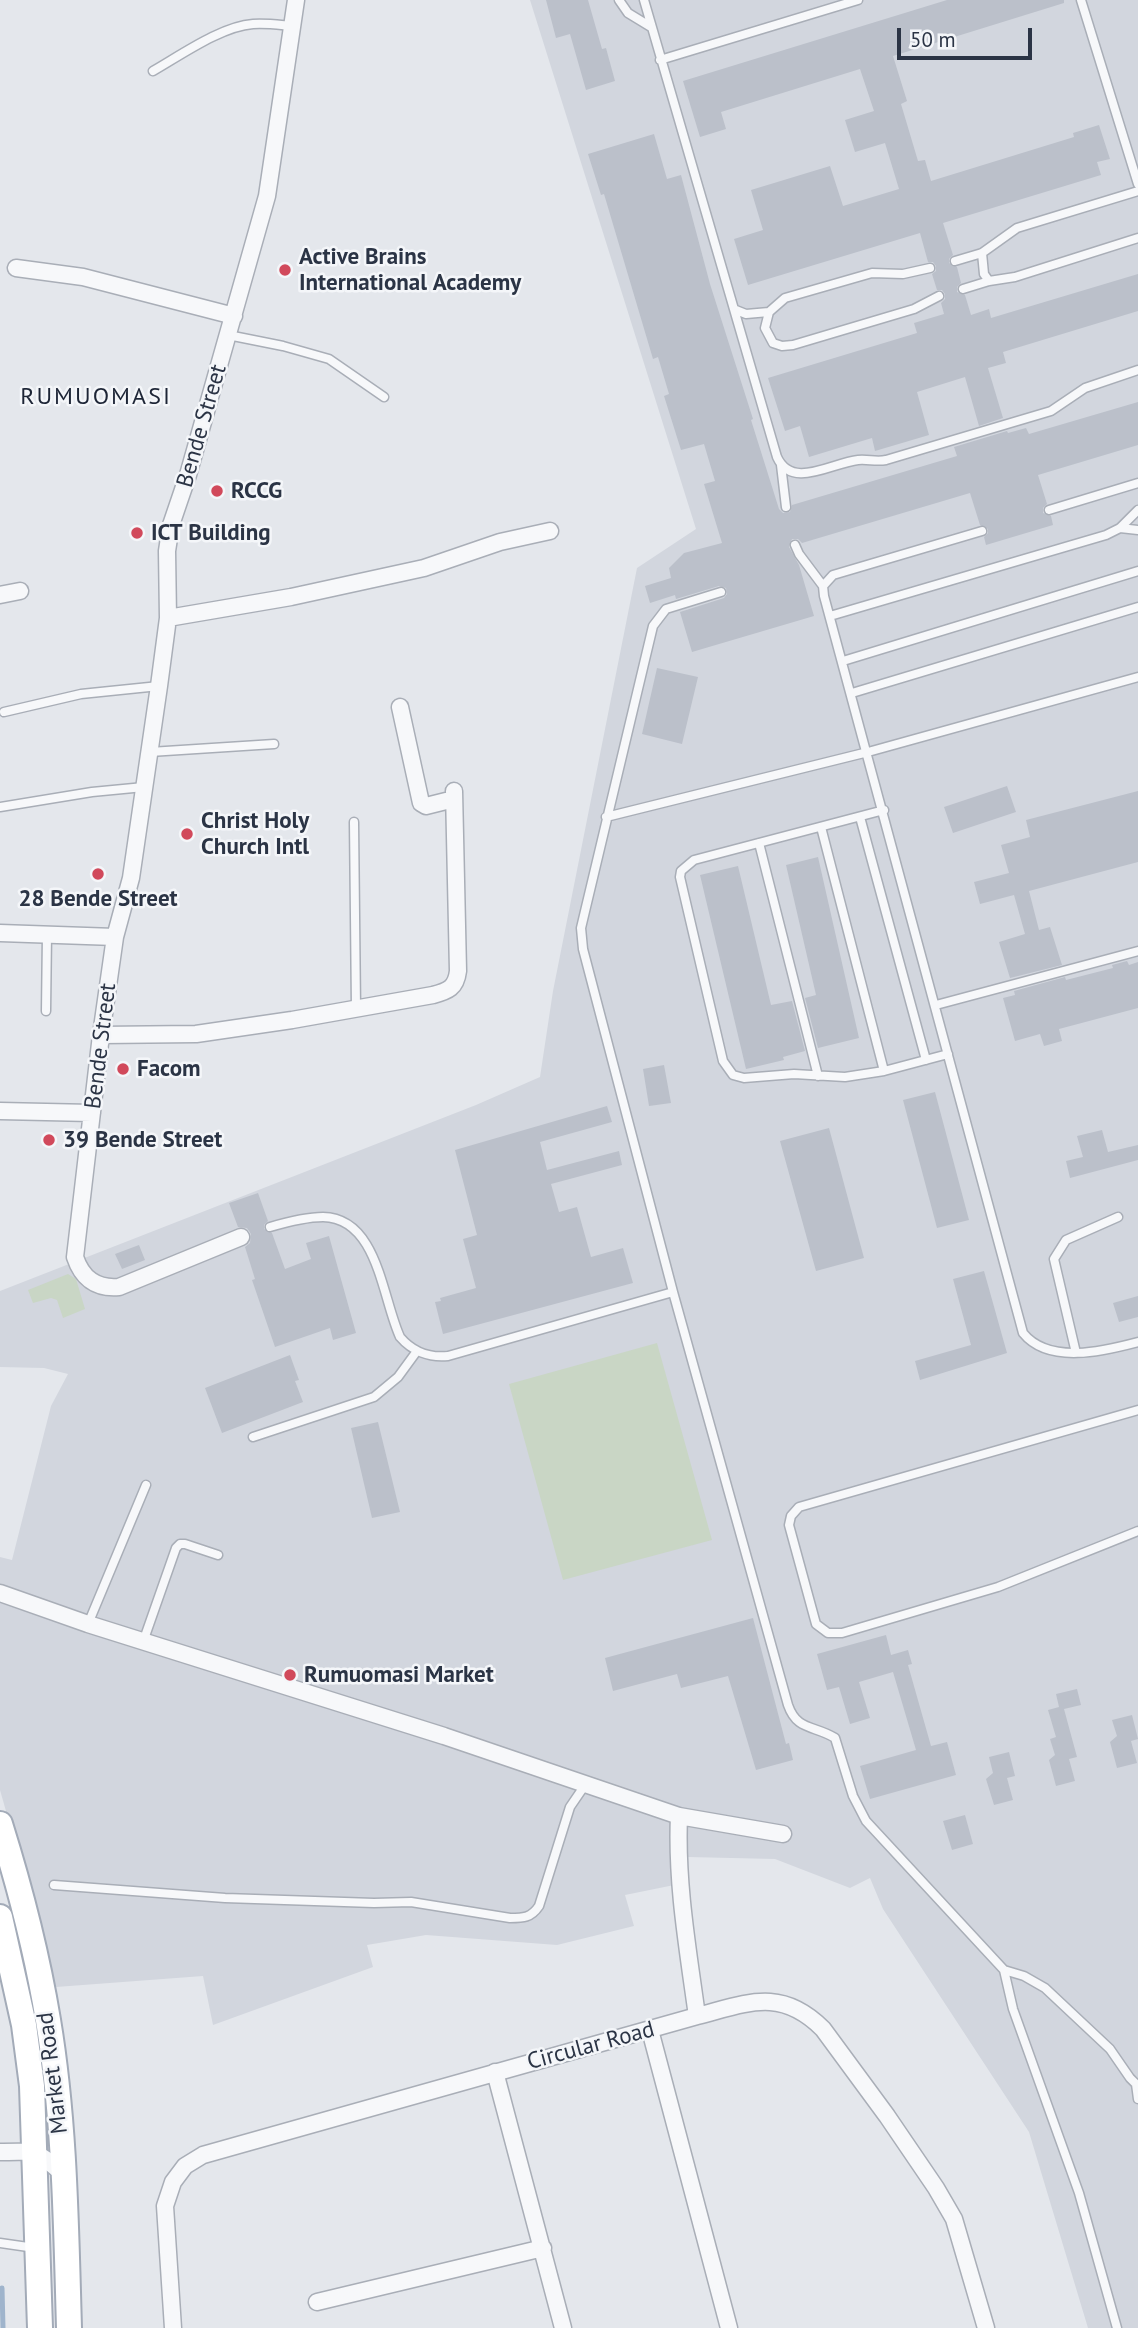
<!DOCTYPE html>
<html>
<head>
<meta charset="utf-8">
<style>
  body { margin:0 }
  #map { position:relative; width:1138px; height:2328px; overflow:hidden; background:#e4e7ec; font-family:"PT Sans",sans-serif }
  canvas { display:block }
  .scale { position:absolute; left:897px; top:28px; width:135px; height:32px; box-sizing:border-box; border:4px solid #2b3445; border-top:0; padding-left:9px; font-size:21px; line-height:24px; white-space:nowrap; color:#2b3445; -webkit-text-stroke:5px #f4f6f9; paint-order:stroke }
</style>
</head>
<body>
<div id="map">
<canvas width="1138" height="2328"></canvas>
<div class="scale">50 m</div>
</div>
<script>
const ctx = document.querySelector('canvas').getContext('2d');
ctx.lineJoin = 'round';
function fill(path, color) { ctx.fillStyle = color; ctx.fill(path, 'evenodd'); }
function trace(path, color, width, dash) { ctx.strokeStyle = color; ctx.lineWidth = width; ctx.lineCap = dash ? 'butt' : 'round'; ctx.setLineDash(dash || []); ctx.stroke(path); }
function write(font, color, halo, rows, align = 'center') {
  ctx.font = font + ' "PT Sans",sans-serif'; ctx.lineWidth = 5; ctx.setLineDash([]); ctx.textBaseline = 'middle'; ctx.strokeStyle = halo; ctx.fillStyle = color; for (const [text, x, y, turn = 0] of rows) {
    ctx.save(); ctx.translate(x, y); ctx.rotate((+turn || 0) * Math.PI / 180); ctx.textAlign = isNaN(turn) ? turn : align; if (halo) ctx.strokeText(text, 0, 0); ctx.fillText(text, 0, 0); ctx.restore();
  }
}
fill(new Path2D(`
  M 530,0 L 1138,0 L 1138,2328 L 1088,2328 L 1029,2132 L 883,1909 L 870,1878 L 850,1888 L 775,1859 L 688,1857 L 689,1882 L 625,1895 L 634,1926 L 557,1945 L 426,1935 L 367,1945 L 373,1967 L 213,2025 L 203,1976 L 56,1987 L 0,1790 L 0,1557 L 12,1560 L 51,1406 L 68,1374 L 44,1368 L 0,1367 L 0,1291 L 476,1105 L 540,1077 L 553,991 L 637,568 L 696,529 Z`), '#d2d6de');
fill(new Path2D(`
  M 68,1274 L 76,1279 L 85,1309 L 63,1318 L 57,1300 L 51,1298 L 33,1303 L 28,1290 Z
  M 657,1343 L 712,1540 L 563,1580 L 509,1384 Z`), '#c9d6c5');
trace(new Path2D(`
  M 2,2288 L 3,2328`), '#9fb4cc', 5);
fill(new Path2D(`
  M 546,0 L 588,0 L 602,49 L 606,48 L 615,81 L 586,90 L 570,34 L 556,38 Z
  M 947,0 L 1064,0 L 1064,3 L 893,56 L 907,101 L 901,104 L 918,161 L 925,160 L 931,181 L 1074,137 L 1073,133 L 1099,125 L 1110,159 L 1097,162 L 1101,175 L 943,223 L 953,255 L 949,259 L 949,263 L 957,267 L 961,283 L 957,287 L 957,292 L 965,295 L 971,315 L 989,309 L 991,318 L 1138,274 L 1138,311 L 1003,352 L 1006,363 L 988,368 L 1003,418 L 979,426 L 965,377 L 917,392 L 929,435 L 875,451 L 872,438 L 809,457 L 800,426 L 785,431 L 768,378 L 917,333 L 914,323 L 944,314 L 941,303 L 945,299 L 945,294 L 942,290 L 937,290 L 932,274 L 936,271 L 936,266 L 933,262 L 928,262 L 920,233 L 748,285 L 734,239 L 763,230 L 751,190 L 830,166 L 843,206 L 899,189 L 885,143 L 855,152 L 845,120 L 874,111 L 860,69 L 721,112 L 726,129 L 700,137 L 683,81 Z
  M 654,134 L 667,179 L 681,175 L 710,284 L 753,419 L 751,420 L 779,509 L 783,513 L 790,512 L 792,505 L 957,456 L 954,447 L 1007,431 L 1008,433 L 1026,428 L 1029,434 L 1138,402 L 1138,445 L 1038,475 L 1047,504 L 1043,508 L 1043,513 L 1051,516 L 1053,525 L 986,545 L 984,537 L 988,533 L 988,529 L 980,525 L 970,493 L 802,543 L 798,539 L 792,539 L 789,547 L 799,565 L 814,616 L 692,652 L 680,612 L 724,598 L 727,594 L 726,588 L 719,586 L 676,599 L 675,595 L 650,603 L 645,586 L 671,578 L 669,568 L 684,553 L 722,543 L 704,484 L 715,481 L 704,444 L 681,450 L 664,396 L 669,394 L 658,357 L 653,359 L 604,194 L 601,195 L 588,154 Z
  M 657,668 L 698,677 L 682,744 L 642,734 Z
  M 1007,786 L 1016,812 L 953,833 L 944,807 Z
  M 1138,791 L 1138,862 L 1029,891 L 1039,930 L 1050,927 L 1062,965 L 1010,978 L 999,942 L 1025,934 L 1014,895 L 980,904 L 974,882 L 1009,873 L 1001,845 L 1030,837 L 1026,820 Z
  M 818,857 L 859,1038 L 818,1048 L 805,998 L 816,995 L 786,865 Z
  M 738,866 L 771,1005 L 792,1001 L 805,1051 L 783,1057 L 784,1060 L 746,1069 L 700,875 Z
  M 1127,961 L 1129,965 L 1138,962 L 1138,1008 L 1059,1029 L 1062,1041 L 1044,1046 L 1040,1034 L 1015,1041 L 1003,998 L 1015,995 L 1014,991 L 1065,977 L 1066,980 L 1113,968 L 1112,965 Z
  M 664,1065 L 671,1103 L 649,1106 L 643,1069 Z
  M 935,1092 L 969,1220 L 937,1228 L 903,1100 Z
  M 607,1106 L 612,1122 L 540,1142 L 547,1170 L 619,1151 L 622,1165 L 551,1184 L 559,1212 L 577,1207 L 591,1257 L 623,1248 L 633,1283 L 443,1334 L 435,1302 L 441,1301 L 440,1298 L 476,1288 L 463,1239 L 477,1235 L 455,1150 Z
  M 829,1128 L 864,1258 L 816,1271 L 780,1141 Z
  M 1102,1130 L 1108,1152 L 1138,1145 L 1138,1160 L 1070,1178 L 1066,1161 L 1083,1157 L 1077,1136 Z
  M 258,1193 L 268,1221 L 264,1225 L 264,1229 L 272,1233 L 285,1269 L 311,1259 L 306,1243 L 329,1236 L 356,1333 L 333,1340 L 330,1328 L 275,1347 L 252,1280 L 255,1279 L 245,1247 L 250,1243 L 251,1234 L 247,1228 L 238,1227 L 229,1203 Z
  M 139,1245 L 145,1260 L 122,1269 L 115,1254 Z
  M 984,1271 L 1007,1353 L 920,1380 L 915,1361 L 971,1345 L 953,1279 Z
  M 1138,1296 L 1138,1317 L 1119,1322 L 1113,1303 Z
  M 290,1355 L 299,1380 L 295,1381 L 303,1402 L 222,1433 L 205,1388 Z
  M 378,1422 L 400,1512 L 372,1518 L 351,1428 Z
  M 753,1618 L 786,1744 L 789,1743 L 793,1760 L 756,1770 L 728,1676 L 681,1688 L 677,1674 L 613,1691 L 605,1658 Z
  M 886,1635 L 891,1655 L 908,1650 L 912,1664 L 908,1665 L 931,1746 L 947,1742 L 956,1775 L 870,1799 L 860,1766 L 916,1750 L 893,1672 L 859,1682 L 870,1718 L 850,1724 L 839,1687 L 827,1690 L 817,1654 Z
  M 1077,1689 L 1081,1705 L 1064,1709 L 1077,1757 L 1069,1759 L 1075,1781 L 1056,1786 L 1049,1760 L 1055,1755 L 1050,1739 L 1056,1737 L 1048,1710 L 1059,1707 L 1056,1694 Z
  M 1132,1715 L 1138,1739 L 1131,1741 L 1137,1763 L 1117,1768 L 1110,1742 L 1117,1736 L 1112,1720 Z
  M 1009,1752 L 1015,1776 L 1007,1778 L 1013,1800 L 994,1805 L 986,1779 L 993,1773 L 989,1757 Z
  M 965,1815 L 973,1844 L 952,1850 L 943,1821 Z`), '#bbc0ca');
const service = new Path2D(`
  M 619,0 L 628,13 L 651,27
  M 644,0 L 777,457 C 792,490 831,463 858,460 C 868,459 876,462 886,460 L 1051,411 L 1085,388 L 1138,370
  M 1081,0 L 1138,184
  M 660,60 L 858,0
  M 153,71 C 181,55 222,26 253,24 C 266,23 280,25 292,26
  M 982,253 L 984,274 L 989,281
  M 955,261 L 982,253 L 1017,228 L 1138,191
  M 930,268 L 903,274 L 872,273 L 785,298 L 769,312 L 765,328 L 773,343 L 782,346 L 793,345 L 914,309 L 939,296
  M 963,289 L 989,281 L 1015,277 L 1138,238
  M 736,310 L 746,314 L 769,312
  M 228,335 L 283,346 L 329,359 L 384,397
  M 781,465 L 786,507
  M 1049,510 L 1138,483
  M 1120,528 L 1138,530
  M 982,531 L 833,575 L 823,586 L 824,596 L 1023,1333 C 1049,1365 1104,1351 1138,1342
  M 795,545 L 799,554 L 823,586
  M 721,592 L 666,609 L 653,626 L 581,928 L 583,949 L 673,1292 L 788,1705 C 797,1731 814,1725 835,1738 L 853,1796 L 866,1821 L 1004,1970 L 1024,1976 L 1045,1988 L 1110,2049 L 1130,2078 L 1138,2086
  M 830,616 L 1106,535 L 1120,528 L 1138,510
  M 843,661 L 1138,571
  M 852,693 L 1138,607
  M 4,712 L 81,694 L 159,686
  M 150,752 L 274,744
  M 0,807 L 92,792 L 144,787
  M 884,810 L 694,860 L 681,871 L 680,877 L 723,1061 L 733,1075 L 744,1078 L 794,1074 L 845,1077 L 884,1071 L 948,1054
  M 606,817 L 868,752 L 1138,677
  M 860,817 L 926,1060
  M 354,822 L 356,1009
  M 821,827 L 884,1071
  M 759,843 L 818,1076
  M 936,1005 L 1138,951
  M 46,1011 L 47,934
  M 270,1227 C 287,1222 305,1217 323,1217 C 378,1218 382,1298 400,1337 C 412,1351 429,1358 448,1356 L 673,1292
  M 1076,1353 L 1054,1259 L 1066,1240 L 1118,1217
  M 1138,1410 L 799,1507 L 791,1516 L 789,1525 L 816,1624 L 828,1633 L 842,1633 L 998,1587 L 1138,1531
  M 253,1437 L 374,1397 L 398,1377 L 417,1351
  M 88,1624 L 146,1485
  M 143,1642 L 176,1548 L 180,1544 L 185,1544 L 218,1555
  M 54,1885 L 225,1898 L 374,1903 L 411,1902 L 510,1918 C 523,1918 531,1918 539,1906 L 570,1807 L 585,1785
  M 1004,1970 L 1013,2009 L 1079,2193 L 1117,2328
  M 1136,2084 L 1138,2099
  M 0,2243 L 35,2248`);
const minor = new Path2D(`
  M 16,268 L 83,277 L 234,316
  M 0,595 L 20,591
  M 168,618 L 291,597 L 424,568 L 500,542 L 550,531
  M 400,707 L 421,803 L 426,806 L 454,799
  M 0,933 L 115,937
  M 101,1035 L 196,1034 L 292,1020 L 433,995 C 448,991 456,988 458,971 L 454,791
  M 0,1111 L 92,1113
  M 241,1237 L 119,1287 C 96,1289 82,1278 75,1257 L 101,1035 L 115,937 L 131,878 L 159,686 L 168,618 L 167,551 L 171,525 L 188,475 L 267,196 L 296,0
  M 0,1593 L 88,1624 L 444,1736 L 679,1816 L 783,1834
  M 679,1816 C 676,1883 688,1950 697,2016
  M 650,2030 L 729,2328
  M 495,2072 L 563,2328
  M 0,2152 C 37,2151 37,2150 65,2176
  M 317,2302 L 543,2248
  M 173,2328 L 165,2206 L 173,2182 L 185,2166 L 203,2155 L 697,2016 C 748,2003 781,1987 823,2029 L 887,2116 L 936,2188 L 954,2219 L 986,2328`);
const primary = new Path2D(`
  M 0,1824 C 20,1888 37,1953 48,2020 C 65,2122 66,2225 69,2328
  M 0,1917 L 24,2025 L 32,2086 L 40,2328`);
trace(service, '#a9aeb7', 11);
trace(minor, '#a9aeb7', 19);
trace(primary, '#a3abb8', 28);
trace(service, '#f7f8fa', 8);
trace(minor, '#f7f8fa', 16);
trace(primary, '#fff', 24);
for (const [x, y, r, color] of [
  [285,270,7,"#d1495b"],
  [217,491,7,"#d1495b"],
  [137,533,7,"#d1495b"],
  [187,834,7,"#d1495b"],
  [98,874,7,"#d1495b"],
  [123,1069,7,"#d1495b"],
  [49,1140,7,"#d1495b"],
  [290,1675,7,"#d1495b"]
]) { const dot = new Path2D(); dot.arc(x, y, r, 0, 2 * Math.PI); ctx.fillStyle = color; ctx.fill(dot); trace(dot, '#f4f6f9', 2.5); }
write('bold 23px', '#2b3445', '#f4f6f9', [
  ["Active Brains",299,257],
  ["International Academy",299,283],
  ["RCCG",231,491],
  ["ICT Building",151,533],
  ["Christ Holy",201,821],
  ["Church Intl",201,847],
  ["28 Bende Street",98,899,"center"],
  ["Facom",137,1069],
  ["39 Bende Street",63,1140],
  ["Rumuomasi Market",304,1675]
], 'left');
write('23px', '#2b3445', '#f4f6f9', [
  ["Bende Street",202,426,-74],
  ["Bende Street",101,1046,-83],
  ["Circular Road",591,2046,-15],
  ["Market Road",53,2073,-97]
]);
ctx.letterSpacing = '2px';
write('24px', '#1d2536', '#f4f6f9', [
  ["RUMUOMASI",96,397]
]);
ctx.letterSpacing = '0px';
</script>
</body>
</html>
